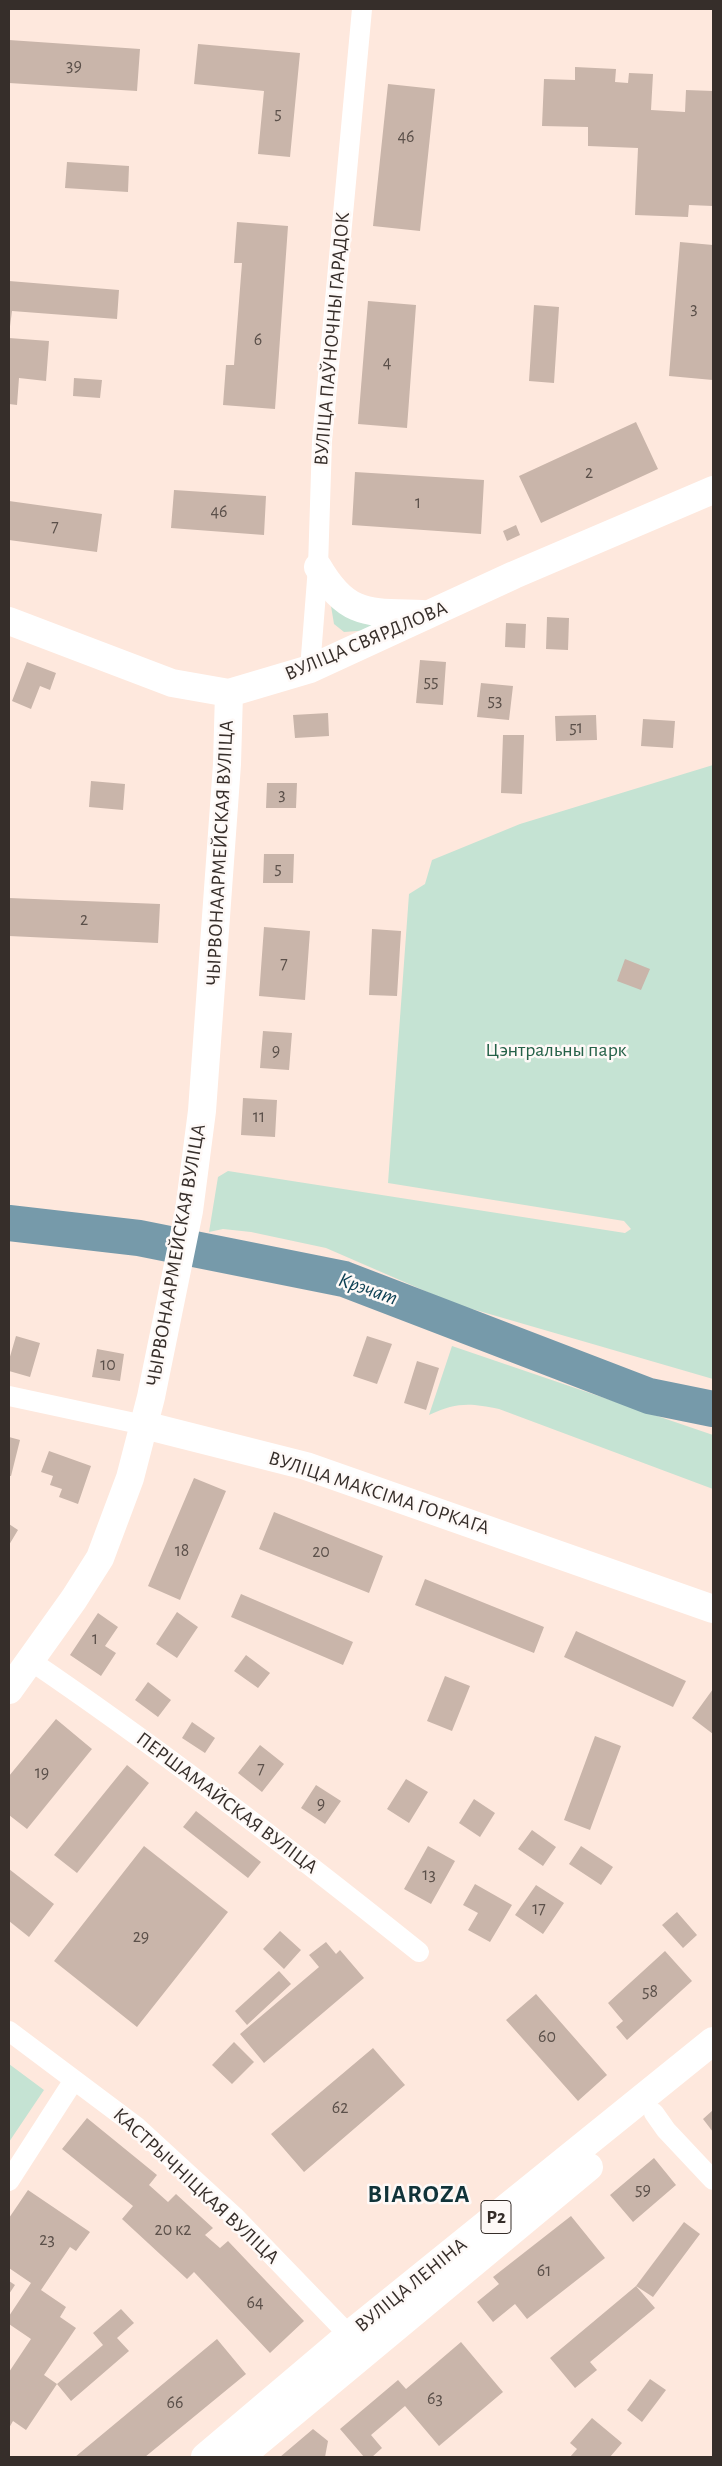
<!DOCTYPE html>
<html>
<head>
<meta charset="utf-8">
<style>
  body { margin:0 }
  #map { position:relative; width:722px; height:2466px; overflow:hidden; background:#fee8dd; font-family:"Alegreya Sans",sans-serif }
  canvas { display:block }
  .frame { position:absolute; inset:0; border:10px solid #362e2a; pointer-events:none }
</style>
</head>
<body>
<div id="map">
<canvas width="722" height="2466"></canvas>
<div class="frame"></div>
</div>
<script>
const ctx = document.querySelector('canvas').getContext('2d');
ctx.lineJoin = 'round';
function fill(path, color) { ctx.fillStyle = color; ctx.fill(path, 'evenodd'); }
function trace(path, color, width, dash) { ctx.strokeStyle = color; ctx.lineWidth = width; ctx.lineCap = dash ? 'butt' : 'round'; ctx.setLineDash(dash || []); ctx.stroke(path); }
function write(font, color, halo, rows, align = 'center') {
  ctx.font = font + ' "Alegreya Sans",sans-serif'; ctx.lineWidth = 5; ctx.setLineDash([]); ctx.textBaseline = 'middle'; ctx.strokeStyle = halo; ctx.fillStyle = color; for (const [text, x, y, turn = 0] of rows) {
    ctx.save(); ctx.translate(x, y); ctx.rotate((+turn || 0) * Math.PI / 180); ctx.textAlign = isNaN(turn) ? turn : align; if (halo) ctx.strokeText(text, 0, 0); ctx.fillText(text, 0, 0); ctx.restore();
  }
}
fill(new Path2D(`
  M 331,606 L 372,623 L 371,630 L 344,632 L 334,624 Z
  M 713,765 L 713,1379 L 455,1304 L 326,1248 L 251,1232 L 223,1229 L 209,1232 L 218,1177 L 228,1171 L 625,1233 L 631,1229 L 624,1221 L 388,1183 L 409,894 L 425,884 L 432,860 L 520,824 Z
  M 452,1346 L 713,1435 L 713,1489 L 499,1409 C 470,1403 457,1402 429,1415 Z
  M 9,2064 L 44,2090 L 9,2142 Z`), '#c5e3d3');
trace(new Path2D(`
  M 9,1223 L 139,1238 L 344,1279 L 649,1396 L 713,1409`), '#769aaa', 36);
fill(new Path2D(`
  M 9,40 L 140,49 L 137,91 L 9,83 Z
  M 198,44 L 300,53 L 290,157 L 258,154 L 264,91 L 194,84 Z
  M 575,67 L 616,69 L 615,82 L 628,83 L 629,73 L 653,74 L 651,110 L 685,112 L 686,90 L 713,91 L 713,206 L 689,205 L 688,217 L 635,215 L 638,148 L 588,146 L 588,127 L 542,126 L 544,79 L 575,80 Z
  M 388,84 L 435,89 L 420,231 L 373,226 Z
  M 67,162 L 129,166 L 128,192 L 65,188 Z
  M 237,222 L 288,226 L 275,409 L 223,405 L 226,365 L 234,365 L 242,263 L 234,263 Z
  M 680,242 L 713,245 L 713,380 L 669,376 Z
  M 9,281 L 119,290 L 117,319 L 12,311 L 9,334 Z
  M 368,301 L 416,305 L 407,428 L 358,424 Z
  M 534,305 L 559,307 L 554,383 L 529,381 Z
  M 9,338 L 49,341 L 46,381 L 19,378 L 17,405 L 9,404 Z
  M 74,378 L 102,380 L 100,398 L 73,396 Z
  M 636,422 L 658,469 L 541,523 L 519,476 Z
  M 355,472 L 484,480 L 481,534 L 352,525 Z
  M 174,490 L 266,496 L 264,535 L 171,528 Z
  M 9,501 L 102,514 L 97,552 L 9,540 Z
  M 516,525 L 520,535 L 507,541 L 503,531 Z
  M 547,617 L 569,618 L 568,650 L 546,649 Z
  M 506,623 L 526,624 L 525,648 L 505,647 Z
  M 420,660 L 446,662 L 443,705 L 416,703 Z
  M 27,662 L 56,673 L 50,690 L 40,686 L 31,709 L 12,701 Z
  M 481,683 L 513,686 L 509,720 L 477,717 Z
  M 328,713 L 329,736 L 295,738 L 293,715 Z
  M 596,715 L 597,740 L 556,741 L 555,716 Z
  M 643,719 L 675,721 L 673,748 L 641,746 Z
  M 503,735 L 524,735 L 522,794 L 501,793 Z
  M 91,781 L 125,784 L 123,810 L 89,807 Z
  M 267,783 L 297,783 L 296,808 L 266,808 Z
  M 264,854 L 294,854 L 293,883 L 263,883 Z
  M 9,898 L 160,904 L 158,943 L 9,936 Z
  M 264,927 L 310,931 L 305,1000 L 259,996 Z
  M 372,929 L 401,931 L 397,996 L 369,995 Z
  M 625,959 L 650,969 L 641,990 L 617,981 Z
  M 263,1031 L 292,1033 L 289,1070 L 260,1068 Z
  M 243,1098 L 277,1100 L 275,1137 L 241,1135 Z
  M 16,1336 L 40,1343 L 30,1377 L 9,1371 L 9,1360 Z
  M 367,1336 L 392,1344 L 377,1384 L 353,1376 Z
  M 97,1349 L 124,1354 L 120,1381 L 92,1377 Z
  M 417,1361 L 439,1368 L 426,1410 L 404,1403 Z
  M 9,1437 L 20,1440 L 11,1476 L 9,1476 Z
  M 49,1451 L 91,1466 L 78,1504 L 59,1497 L 62,1489 L 50,1485 L 53,1476 L 41,1472 Z
  M 194,1478 L 226,1491 L 180,1600 L 148,1586 Z
  M 274,1512 L 383,1556 L 369,1593 L 259,1549 Z
  M 9,1524 L 18,1530 L 9,1545 Z
  M 425,1579 L 544,1627 L 534,1653 L 415,1605 Z
  M 241,1594 L 353,1642 L 343,1665 L 231,1617 Z
  M 177,1612 L 198,1627 L 177,1658 L 156,1644 Z
  M 98,1613 L 118,1627 L 105,1646 L 116,1653 L 101,1676 L 70,1655 Z
  M 576,1631 L 686,1681 L 673,1707 L 564,1657 Z
  M 246,1655 L 270,1673 L 258,1688 L 234,1671 Z
  M 445,1676 L 470,1686 L 452,1731 L 427,1721 Z
  M 148,1682 L 171,1700 L 158,1717 L 135,1700 Z
  M 713,1689 L 713,1734 L 692,1718 Z
  M 56,1719 L 92,1749 L 27,1829 L 9,1815 L 9,1776 Z
  M 192,1722 L 215,1738 L 205,1753 L 182,1738 Z
  M 595,1736 L 621,1746 L 590,1830 L 564,1820 Z
  M 260,1745 L 284,1764 L 262,1792 L 238,1773 Z
  M 127,1765 L 149,1783 L 77,1873 L 54,1855 Z
  M 406,1779 L 428,1792 L 409,1823 L 387,1809 Z
  M 316,1785 L 341,1801 L 325,1824 L 301,1808 Z
  M 474,1799 L 495,1813 L 480,1837 L 459,1823 Z
  M 196,1811 L 261,1862 L 248,1878 L 183,1827 Z
  M 532,1830 L 556,1847 L 543,1866 L 518,1849 Z
  M 144,1846 L 228,1912 L 137,2027 L 54,1961 Z
  M 428,1846 L 455,1861 L 431,1904 L 404,1889 Z
  M 581,1846 L 613,1867 L 601,1885 L 569,1864 Z
  M 9,1869 L 54,1904 L 29,1937 L 9,1921 Z
  M 475,1884 L 512,1905 L 490,1942 L 468,1930 L 478,1913 L 463,1905 Z
  M 536,1885 L 564,1903 L 543,1934 L 515,1915 Z
  M 677,1912 L 697,1935 L 683,1948 L 662,1925 Z
  M 280,1931 L 301,1950 L 284,1969 L 263,1949 Z
  M 326,1942 L 336,1954 L 340,1950 L 364,1978 L 264,2063 L 240,2034 L 319,1967 L 309,1955 Z
  M 665,1951 L 692,1981 L 627,2040 L 616,2027 L 623,2021 L 608,2003 Z
  M 279,1971 L 291,1984 L 247,2025 L 235,2011 Z
  M 536,1994 L 607,2075 L 578,2101 L 506,2020 Z
  M 234,2042 L 254,2062 L 232,2084 L 212,2065 Z
  M 373,2048 L 405,2085 L 304,2172 L 271,2134 Z
  M 713,2110 L 713,2132 L 703,2119 Z
  M 87,2118 L 157,2175 L 149,2185 L 168,2202 L 176,2194 L 213,2228 L 205,2235 L 220,2248 L 228,2241 L 304,2321 L 270,2353 L 194,2272 L 187,2279 L 122,2219 L 133,2206 L 62,2149 Z
  M 654,2158 L 676,2185 L 633,2222 L 610,2195 Z
  M 28,2190 L 90,2232 L 76,2251 L 70,2247 L 41,2290 L 66,2307 L 60,2317 L 76,2328 L 44,2375 L 57,2384 L 26,2430 L 13,2421 L 9,2428 L 9,2372 L 31,2339 L 9,2324 L 9,2316 L 31,2283 L 9,2268 L 9,2218 Z
  M 571,2216 L 605,2258 L 527,2319 L 515,2304 L 493,2322 L 477,2302 L 499,2284 L 493,2277 Z
  M 684,2222 L 700,2234 L 653,2297 L 636,2286 Z
  M 9,2281 L 15,2285 L 9,2294 Z
  M 636,2286 L 655,2308 L 590,2362 L 597,2370 L 575,2388 L 550,2358 Z
  M 121,2309 L 134,2323 L 117,2338 L 129,2351 L 71,2401 L 57,2384 L 103,2345 L 93,2333 Z
  M 217,2339 L 246,2374 L 145,2457 L 75,2457 Z
  M 461,2342 L 503,2392 L 439,2446 L 405,2406 L 371,2435 L 382,2448 L 372,2457 L 364,2457 L 340,2429 L 398,2380 L 406,2389 Z
  M 650,2379 L 666,2390 L 642,2422 L 627,2410 Z
  M 592,2418 L 622,2443 L 610,2457 L 570,2457 L 577,2449 L 570,2443 Z
  M 313,2429 L 328,2441 L 325,2457 L 280,2457 Z`), '#c9b5aa');
trace(new Path2D(`
  M 310,669 L 318,567 L 322,441 L 362,9
  M 9,1396 L 144,1425
  M 31,1661 C 165,1752 293,1851 419,1952
  M 9,2031 L 137,2127 L 234,2216 L 349,2335
  M 654,2113 L 666,2130 L 713,2180
  M 9,2181 L 74,2080`), '#fff', 20);
trace(new Path2D(`
  M 318,567 C 347,617 369,612 422,614
  M 9,621 L 172,683 L 229,693 L 310,669 L 514,575 L 713,490
  M 144,1425 L 306,1466 L 713,1609
  M 9,1690 L 74,1599 L 100,1558 L 130,1478 L 151,1397 L 189,1211 L 202,1111 L 227,764 L 229,693`), '#fff', 28);
trace(new Path2D(`
  M 205,2457 L 349,2335 L 713,2041
  M 240,2457 L 589,2167`), '#fff', 28);
write('18px', '#5b504a', null, [
  ["39",74,66],
  ["5",278,114],
  ["46",406,137],
  ["3",694,309],
  ["6",258,340],
  ["4",387,363],
  ["2",589,473],
  ["1",418,503],
  ["46",219,512],
  ["7",55,527],
  ["55",431,682],
  ["53",495,701],
  ["51",576,728],
  ["3",282,795],
  ["5",278,869],
  ["2",84,920],
  ["7",284,964],
  ["9",276,1051],
  ["11",259,1117],
  ["10",108,1365],
  ["18",182,1551],
  ["20",321,1552],
  ["1",95,1639],
  ["7",261,1769],
  ["19",42,1773],
  ["9",321,1804],
  ["13",429,1875],
  ["17",539,1909],
  ["29",141,1937],
  ["58",650,1992],
  ["60",547,2037],
  ["62",340,2108],
  ["59",643,2190],
  ["20 к2",173,2230],
  ["23",47,2240],
  ["61",544,2271],
  ["64",255,2303],
  ["63",435,2399],
  ["66",175,2403]
]);
for (const [x, y, w] of [
  [496,2217,30]
]) { const box = new Path2D(); box.roundRect(x - w / 2, y - 16.5, w, 33, 4); ctx.fillStyle = '#fef9f7'; ctx.fill(box); trace(box, '#362e2a', 1); }
write('bold 19px', '#362e2a', null, [
  ["Р2",496,2217]
]);
write('20px', '#362e2a', '#fef9f7', [
  ["ВУЛІЦА ПАЎНОЧНЫ ГАРАДОК",332,339,-85],
  ["ВУЛІЦА СВЯРДЛОВА",366,641,-23],
  ["ЧЫРВОНААРМЕЙСКАЯ ВУЛІЦА",220,853,-87],
  ["ЧЫРВОНААРМЕЙСКАЯ ВУЛІЦА",176,1255,-80],
  ["ВУЛІЦА МАКСІМА ГОРКАГА",379,1493,18],
  ["ПЕРШАМАЙСКАЯ ВУЛІЦА",227,1803,37],
  ["КАСТРЫЧНІЦКАЯ ВУЛІЦА",196,2186,43],
  ["ВУЛІЦА ЛЕНІНА",411,2285,-39]
]);
write('20px', '#256148', '#fef9f7', [
  ["Цэнтральны парк",556,1050]
]);
write('italic 21px', '#0e4154', '#fef9f7', [
  ["Крэчат",368,1289,19]
]);
ctx.letterSpacing = '1px';
write('bold 25px', '#113339', '#fef9f7', [
  ["BIAROZA",419,2194]
]);
ctx.letterSpacing = '0px';
</script>
</body>
</html>
